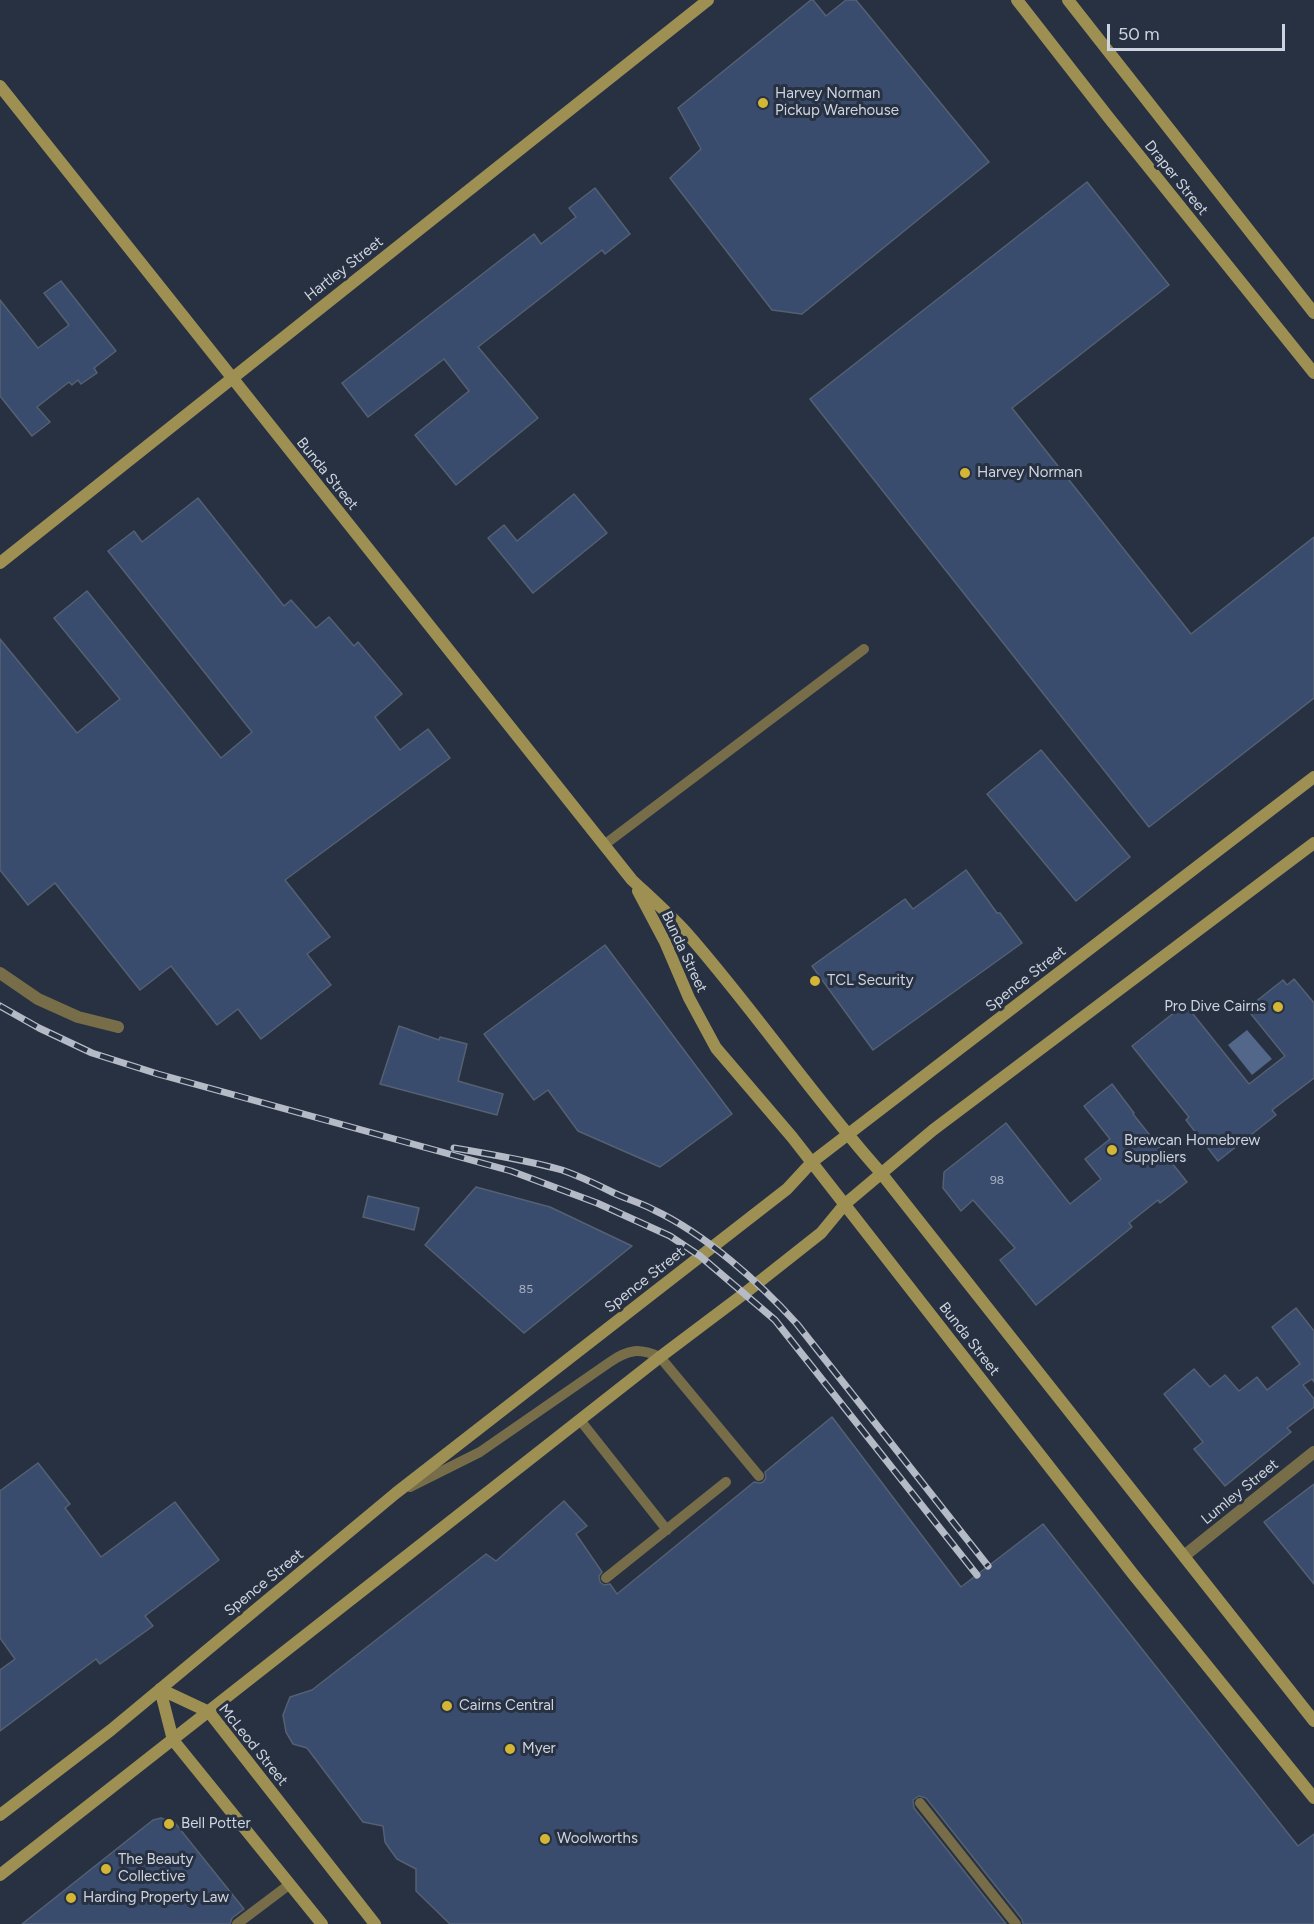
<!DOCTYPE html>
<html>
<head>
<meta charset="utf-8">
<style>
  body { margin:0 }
  #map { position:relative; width:1314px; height:1924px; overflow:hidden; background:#273141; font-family:Figtree,sans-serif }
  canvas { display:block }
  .scale { position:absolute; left:1107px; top:24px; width:178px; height:27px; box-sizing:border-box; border:3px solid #ced4df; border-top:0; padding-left:8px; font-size:18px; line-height:21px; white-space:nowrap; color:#ced4df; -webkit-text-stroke:4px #273141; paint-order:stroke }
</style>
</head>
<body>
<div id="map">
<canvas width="1314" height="1924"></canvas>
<div class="scale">50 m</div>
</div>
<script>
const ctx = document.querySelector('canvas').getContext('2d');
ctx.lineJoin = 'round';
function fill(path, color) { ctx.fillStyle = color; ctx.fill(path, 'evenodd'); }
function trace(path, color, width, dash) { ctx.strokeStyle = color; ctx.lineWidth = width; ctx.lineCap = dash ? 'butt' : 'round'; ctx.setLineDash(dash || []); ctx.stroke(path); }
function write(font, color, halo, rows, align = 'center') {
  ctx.font = font + ' Figtree,sans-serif'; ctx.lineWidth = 6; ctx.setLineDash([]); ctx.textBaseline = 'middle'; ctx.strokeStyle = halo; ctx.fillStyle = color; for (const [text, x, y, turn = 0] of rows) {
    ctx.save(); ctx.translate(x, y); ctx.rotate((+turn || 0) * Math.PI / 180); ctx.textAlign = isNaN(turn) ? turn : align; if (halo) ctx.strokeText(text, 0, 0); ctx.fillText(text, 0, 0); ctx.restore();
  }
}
fill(new Path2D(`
  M 1247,1030 L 1272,1059 L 1252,1075 L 1228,1045 Z`), '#53678a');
const building = new Path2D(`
  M 811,0 L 813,0 L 826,16 L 846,0 L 856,0 L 989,162 L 802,314 L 772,310 L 670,178 L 701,149 L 678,108 Z
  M 1087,182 L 1169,285 L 1012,408 L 1191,634 L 1314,537 L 1314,698 L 1149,827 L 810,399 Z
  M 595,188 L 630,234 L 605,254 L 602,250 L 478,347 L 538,418 L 456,485 L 415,435 L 469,391 L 444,359 L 368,417 L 342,383 L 534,234 L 541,244 L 576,217 L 569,208 Z
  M 61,281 L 116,351 L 94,368 L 97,373 L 81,384 L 78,380 L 72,385 L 69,382 L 37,407 L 50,422 L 32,436 L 0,396 L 0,300 L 38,348 L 69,325 L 44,293 Z
  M 574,494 L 607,533 L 533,593 L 488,538 L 504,525 L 517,541 Z
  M 198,498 L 284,606 L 291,600 L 316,628 L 329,617 L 354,646 L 358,642 L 402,694 L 375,717 L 400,750 L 428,729 L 450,758 L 285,880 L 330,937 L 307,954 L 331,985 L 261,1039 L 238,1009 L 217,1025 L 171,966 L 140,990 L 55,883 L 28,905 L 0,870 L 0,639 L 77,733 L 120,699 L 54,618 L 87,591 L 221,758 L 252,732 L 108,551 L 134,531 L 142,542 Z
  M 1041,750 L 1130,857 L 1076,901 L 987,794 Z
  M 966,870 L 997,913 L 1000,913 L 1022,943 L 873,1050 L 812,966 L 905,899 L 913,909 Z
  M 605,945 L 732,1114 L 660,1167 L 578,1131 L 548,1090 L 534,1100 L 484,1034 Z
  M 1294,979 L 1314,1003 L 1314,1078 L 1272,1110 L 1276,1115 L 1218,1161 L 1186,1120 L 1189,1117 L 1132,1046 L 1185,1004 L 1249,1084 L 1285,1056 L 1251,1014 L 1258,1008 L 1254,1003 L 1283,980 L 1287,985 Z
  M 399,1026 L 439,1040 L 440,1037 L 467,1044 L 458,1081 L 503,1094 L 497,1115 L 380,1084 Z
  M 1112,1084 L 1134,1113 L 1133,1114 L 1187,1182 L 1160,1203 L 1158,1200 L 1129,1223 L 1132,1227 L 1036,1305 L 1000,1260 L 1015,1248 L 973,1200 L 961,1211 L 943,1188 L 944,1172 L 1006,1123 L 1070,1204 L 1101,1179 L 1085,1159 L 1110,1139 L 1084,1106 Z
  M 476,1187 L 550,1207 L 632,1246 L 524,1333 L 425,1245 Z
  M 368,1196 L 419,1208 L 414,1230 L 363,1217 Z
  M 1296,1308 L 1314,1331 L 1314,1382 L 1312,1379 L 1303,1385 L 1314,1399 L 1314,1407 L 1287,1428 L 1291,1432 L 1225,1486 L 1194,1449 L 1203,1442 L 1164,1394 L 1194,1369 L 1210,1387 L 1225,1375 L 1239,1391 L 1257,1377 L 1267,1390 L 1300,1364 L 1272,1327 Z
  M 832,1417 L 961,1587 L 1043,1524 L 1298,1846 L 1314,1834 L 1314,1924 L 1023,1924 L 1022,1919 L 926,1798 L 919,1796 L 913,1800 L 914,1808 L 1006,1924 L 450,1924 L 416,1891 L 416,1869 L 397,1859 L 389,1848 L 385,1842 L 383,1826 L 363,1822 L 307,1748 L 293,1744 L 286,1732 L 283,1715 L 290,1697 L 312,1690 L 486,1554 L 496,1561 L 564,1501 L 587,1526 L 576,1534 L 602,1572 L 599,1576 L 600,1582 L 604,1585 L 610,1584 L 617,1594 L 754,1482 L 760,1483 L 763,1482 L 766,1478 L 765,1472 Z
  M 38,1463 L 70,1504 L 65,1508 L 101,1557 L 175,1502 L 219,1560 L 145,1616 L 153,1626 L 100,1664 L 96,1659 L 0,1731 L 0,1670 L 15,1659 L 0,1638 L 0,1491 Z
  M 1314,1484 L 1314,1584 L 1264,1522 Z
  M 161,1818 L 175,1823 L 244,1909 L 232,1918 L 230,1924 L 22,1924 L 153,1820 Z`);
fill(building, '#394c6d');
trace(building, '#556072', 1.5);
trace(new Path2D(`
  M 604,845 L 864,649
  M 580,1420 L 667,1530
  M 410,1487 L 480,1452 L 610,1362 C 629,1349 639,1348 660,1357 L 759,1476
  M 606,1578 L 726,1482
  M 920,1803 L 1016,1924
  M 237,1924 L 290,1884`), '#776d49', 10);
trace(new Path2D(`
  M 0,973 L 38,999 L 78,1017 L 118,1027
  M 1184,1556 L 1314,1452`), '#776d49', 12);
trace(new Path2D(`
  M 1017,0 L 1109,118 L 1314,373
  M 1068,0 L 1314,313
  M 0,86 L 632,880 C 649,896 668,913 685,931 C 754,1009 812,1096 881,1173 L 1314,1721
  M 0,563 L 708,0
  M 638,891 L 665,942 L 689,998 L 716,1048 L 792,1137 L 1133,1574 L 1314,1798
  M 160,1689 L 209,1712 L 375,1924
  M 160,1689 L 173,1740 L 322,1924
  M 0,1815 L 111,1730 L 396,1493 L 787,1189 L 812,1162 L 1314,777
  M 0,1875 L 660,1357 L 745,1293 L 821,1233 L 845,1204 L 933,1130 L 1314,843`), '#9e8f53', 12);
const rail = new Path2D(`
  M 0,1006 L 39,1028 L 92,1053 L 158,1074 L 511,1171 L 597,1203 L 670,1236 L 700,1256 L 775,1320 L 977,1575
  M 454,1148 C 490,1154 526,1160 562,1170 C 579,1176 596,1184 612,1192 C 626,1199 641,1203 654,1210 C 705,1234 759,1282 797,1324 L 988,1566`);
trace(rail, '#b4bac6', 7);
trace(rail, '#273141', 4.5, [14]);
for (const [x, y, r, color] of [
  [763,103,6,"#d3b635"],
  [965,473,6,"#d3b635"],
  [815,981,6,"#d3b635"],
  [1278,1007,6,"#d3b635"],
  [1112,1150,6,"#d3b635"],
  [447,1706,6,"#d3b635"],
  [510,1749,6,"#d3b635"],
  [169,1824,6,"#d3b635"],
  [545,1839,6,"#d3b635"],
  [106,1869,6,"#d3b635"],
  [71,1898,6,"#d3b635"]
]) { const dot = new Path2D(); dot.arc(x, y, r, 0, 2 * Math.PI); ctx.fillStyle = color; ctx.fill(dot); trace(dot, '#273141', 2); }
write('12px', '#a9b2c2', null, [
  ["98",997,1180],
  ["85",526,1289]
]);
write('15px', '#ced4df', '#273141', [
  ["Harvey Norman",775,94],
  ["Pickup Warehouse",775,111],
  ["Harvey Norman",977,473],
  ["TCL Security",827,981],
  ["Pro Dive Cairns",1266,1007,"right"],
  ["Brewcan Homebrew",1124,1141],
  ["Suppliers",1124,1158],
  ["Cairns Central",459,1706],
  ["Myer",522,1749],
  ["Bell Potter",181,1824],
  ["Woolworths",557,1839],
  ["The Beauty",118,1860],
  ["Collective",118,1877],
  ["Harding Property Law",83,1898]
], 'left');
write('15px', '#ced4df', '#273141', [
  ["Draper Street",1176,178,51],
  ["Hartley Street",344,269,-38],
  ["Bunda Street",327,474,51],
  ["Bunda Street",684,952,65],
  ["Spence Street",1026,979,-38],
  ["Spence Street",645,1280,-38],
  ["Bunda Street",969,1339,52],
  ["Lumley Street",1240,1492,-39],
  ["Spence Street",264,1583,-39],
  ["McLeod Street",253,1745,51]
]);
</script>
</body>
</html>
